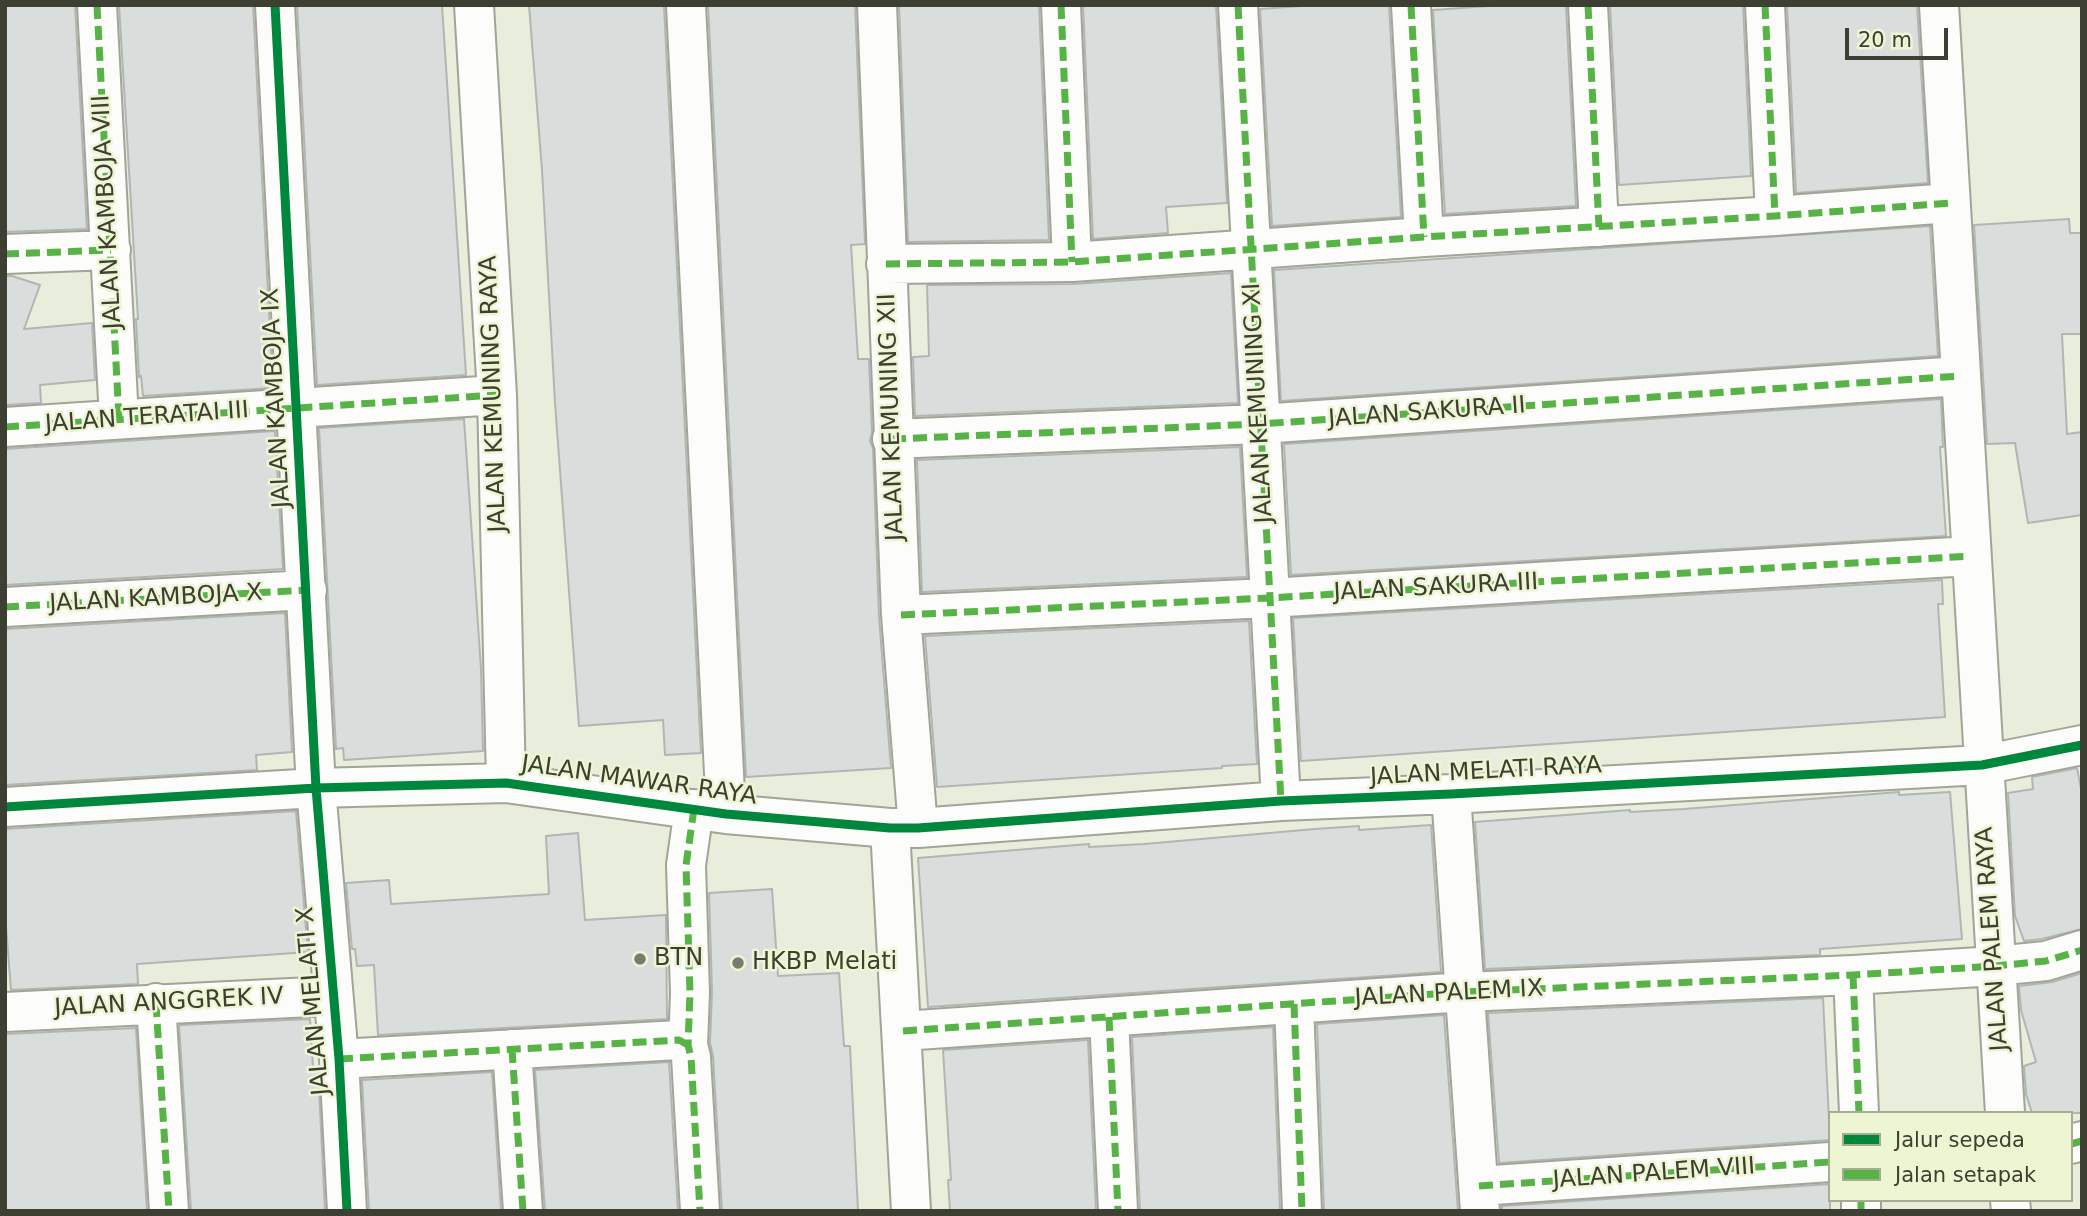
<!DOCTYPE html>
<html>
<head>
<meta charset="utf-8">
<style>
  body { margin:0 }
  #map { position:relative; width:2087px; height:1216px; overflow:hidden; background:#e9eddb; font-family:"DejaVu Sans",sans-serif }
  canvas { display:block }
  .frame { position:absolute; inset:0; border:7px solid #3c3f31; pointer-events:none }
  .legend { position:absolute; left:1828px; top:1111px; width:245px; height:91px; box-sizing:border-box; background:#edf5d3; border:2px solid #a6ac92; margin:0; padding:9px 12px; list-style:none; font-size:21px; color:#3c3f31 }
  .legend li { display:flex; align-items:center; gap:14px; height:35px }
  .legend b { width:35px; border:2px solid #a6ac92 }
  .scale { position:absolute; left:1845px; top:28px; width:103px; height:32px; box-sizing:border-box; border:4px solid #3c3f31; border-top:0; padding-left:9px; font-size:21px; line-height:24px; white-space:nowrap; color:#3c3f31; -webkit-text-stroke:5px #edf5d3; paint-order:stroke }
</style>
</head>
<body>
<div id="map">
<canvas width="2087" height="1216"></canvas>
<div class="frame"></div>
<ul class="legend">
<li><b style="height:9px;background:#00873e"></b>Jalur sepeda</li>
<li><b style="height:9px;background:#57b346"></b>Jalan setapak</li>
</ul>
<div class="scale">20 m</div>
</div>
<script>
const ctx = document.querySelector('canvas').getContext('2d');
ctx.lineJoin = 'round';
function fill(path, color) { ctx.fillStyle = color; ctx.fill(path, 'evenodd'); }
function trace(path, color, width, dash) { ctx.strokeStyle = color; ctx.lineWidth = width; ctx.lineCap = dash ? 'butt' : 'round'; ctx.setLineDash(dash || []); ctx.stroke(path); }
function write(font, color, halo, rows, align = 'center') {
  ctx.font = font + ' "DejaVu Sans",sans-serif'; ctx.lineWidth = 5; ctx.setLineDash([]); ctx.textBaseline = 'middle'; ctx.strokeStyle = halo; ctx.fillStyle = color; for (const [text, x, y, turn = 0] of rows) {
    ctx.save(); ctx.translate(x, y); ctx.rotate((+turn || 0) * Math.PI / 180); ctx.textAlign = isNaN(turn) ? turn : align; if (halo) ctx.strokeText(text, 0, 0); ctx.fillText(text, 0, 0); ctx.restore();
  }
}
const building = new Path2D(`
  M 5,5 L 75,5 L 87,229 L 5,232 Z
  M 119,5 L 253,5 L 273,388 L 143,396 L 141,376 L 139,377 L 136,319 L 138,319 Z
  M 297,5 L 442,5 L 466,375 L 317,385 Z
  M 529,5 L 664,5 L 701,753 L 665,755 L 663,720 L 579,726 L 555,403 L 542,170 Z
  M 708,5 L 855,5 L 865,244 L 851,245 L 858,359 L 869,359 L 872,432 L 870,441 L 873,448 L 879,617 L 891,768 L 746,777 Z
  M 899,5 L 1039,5 L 1049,240 L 908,242 Z
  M 1083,5 L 1216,5 L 1227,203 L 1166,207 L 1168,233 L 1093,239 Z
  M 1315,5 L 1389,5 L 1401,217 L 1272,226 L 1260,9 Z
  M 1503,5 L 1566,5 L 1576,206 L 1445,214 L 1433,10 Z
  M 1610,5 L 1743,5 L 1751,176 L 1619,185 Z
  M 1787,5 L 1917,5 L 1928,183 L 1796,193 Z
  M 2069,219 L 2070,233 L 2082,233 L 2082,334 L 2062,334 L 2067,434 L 2082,432 L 2082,515 L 2028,523 L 2015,443 L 1987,444 L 1974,225 Z
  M 1930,226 L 1938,356 L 1281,401 L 1274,270 Z
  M 1231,273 L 1238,403 L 915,416 L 913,357 L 929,356 L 927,285 L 1073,284 Z
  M 5,276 L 12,276 L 40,285 L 24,329 L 92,323 L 95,380 L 40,385 L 41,403 L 5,405 Z
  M 1941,399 L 1943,447 L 1940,447 L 1946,536 L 1291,575 L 1284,444 Z
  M 464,419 L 481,669 L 483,751 L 344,760 L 343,748 L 336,749 L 319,428 Z
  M 275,431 L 283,569 L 5,585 L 5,449 Z
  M 1240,447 L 1247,577 L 922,592 L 917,460 Z
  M 1942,580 L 1943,604 L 1938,604 L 1945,717 L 1301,761 L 1293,618 Z
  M 285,613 L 292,752 L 256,755 L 257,770 L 5,785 L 5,629 Z
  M 1249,621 L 1257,764 L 1222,766 L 1222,768 L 937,787 L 925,636 Z
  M 2077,768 L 2082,794 L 2082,929 L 2042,939 L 2024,941 L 2015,916 L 2008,793 L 2033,789 L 2032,777 Z
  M 1899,792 L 1899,795 L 1950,792 L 1962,939 L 1820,949 L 1820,955 L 1485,969 L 1475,822 L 1630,810 L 1630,812 L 1684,809 Z
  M 296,811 L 308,952 L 137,964 L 138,984 L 11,990 L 5,914 L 5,829 Z
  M 1431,825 L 1441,972 L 928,1007 L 918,858 L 1089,844 L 1089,847 L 1144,844 L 1315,829 L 1359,826 L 1359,830 Z
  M 578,833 L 585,920 L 666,915 L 667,1019 L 378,1035 L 374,965 L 357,966 L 355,949 L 352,949 L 346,883 L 389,880 L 391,904 L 549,894 L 546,836 Z
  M 772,889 L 778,976 L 839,973 L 844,1046 L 850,1046 L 858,1211 L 722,1211 L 713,1056 L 710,1043 L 712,992 L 709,893 Z
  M 2082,973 L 2082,1113 L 2032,1113 L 2026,1094 L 2024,1066 L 2036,1062 L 2021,1010 L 2019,986 L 2052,982 Z
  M 1823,998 L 1830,1140 L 1499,1163 L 1488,1013 Z
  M 1444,1015 L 1458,1211 L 1324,1211 L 1317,1024 Z
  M 310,1019 L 313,1067 L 318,1067 L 325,1211 L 191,1211 L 179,1025 Z
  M 1273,1027 L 1280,1211 L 1140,1211 L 1132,1037 Z
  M 136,1028 L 147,1211 L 5,1211 L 5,1034 Z
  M 1088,1040 L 1096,1211 L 950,1211 L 948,1180 L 951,1180 L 943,1050 Z
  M 669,1062 L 678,1211 L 545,1211 L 535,1070 Z
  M 492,1072 L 501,1211 L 369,1211 L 362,1080 Z
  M 1830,1184 L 1830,1211 L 1502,1211 L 1502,1206 Z`);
fill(building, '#d9dedc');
trace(building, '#b1b6b3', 2);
const street = new Path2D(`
  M 97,5 L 119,419
  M 275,5 L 316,788 L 339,1059 L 347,1211
  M 474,5 L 497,395 L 506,783
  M 686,5 L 726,814
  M 877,5 L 901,615 L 918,828
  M 1061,5 L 1072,262
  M 1238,5 L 1281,801
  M 1411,5 L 1424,237
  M 1588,5 L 1599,227
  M 1765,5 L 1775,216
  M 1939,5 L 2005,1113
  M 5,254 L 111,250
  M 886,264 L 1072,262 L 1424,237 L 1775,216 L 1950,203
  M 5,427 L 497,395
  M 892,439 L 1260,424 L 1960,376
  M 5,607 L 307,590
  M 901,615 L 1269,598 L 1970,556
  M 1451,794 L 1480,1211
  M 5,807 L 316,788 L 506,783 L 726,814 L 890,828 L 918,828 L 1281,801 L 1451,794 L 1982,765 L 2082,745
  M 694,809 L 686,865 L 690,993 L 688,1045 L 691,1057 L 700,1211
  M 890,828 L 911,1211
  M 1853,975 L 1859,1113
  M 156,1003 L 169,1211
  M 1294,1004 L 1302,1211
  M 5,1012 L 332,996
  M 1109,1017 L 1118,1211
  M 903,1031 L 1464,992 L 1853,975 L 1995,966 L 2046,961 L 2082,950
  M 512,1049 L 523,1211
  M 339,1059 L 679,1040 L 688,1045
  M 2071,1144 L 2082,1141
  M 1479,1186 L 1830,1162
  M 1861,1200 L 1861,1211
  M 2010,1200 L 2011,1211`);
trace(street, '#a1a496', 42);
trace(street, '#fcfcfa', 38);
trace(new Path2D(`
  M 97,5 L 119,419
  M 1061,5 L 1072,262
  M 1238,5 L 1281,801
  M 1411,5 L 1424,237
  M 1588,5 L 1599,227
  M 1765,5 L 1775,216
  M 5,254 L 111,250
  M 886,264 L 1072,262 L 1424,237 L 1775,216 L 1950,203
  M 5,427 L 497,395
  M 892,439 L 1260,424 L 1960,376
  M 5,607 L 307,590
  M 901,615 L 1269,598 L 1970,556
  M 694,809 L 686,865 L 690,993 L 688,1045 L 691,1057 L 700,1211
  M 1853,975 L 1859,1113
  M 156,1003 L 169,1211
  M 1294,1004 L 1302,1211
  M 1109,1017 L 1118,1211
  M 903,1031 L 1464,992 L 1853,975 L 1995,966 L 2046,961 L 2082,950
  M 512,1049 L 523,1211
  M 339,1059 L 679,1040 L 688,1045
  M 2071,1144 L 2082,1141
  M 1479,1186 L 1830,1162
  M 1861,1200 L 1861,1211`), '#57b346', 7, [14, 7]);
trace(new Path2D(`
  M 275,5 L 316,788 L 339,1059 L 347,1211
  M 5,807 L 316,788 L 506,783 L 726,814 L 890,828 L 918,828 L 1281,801 L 1451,794 L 1982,765 L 2082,745`), '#00873e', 9);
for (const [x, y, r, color] of [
  [640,959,7,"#797c6c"],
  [738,963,7,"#797c6c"]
]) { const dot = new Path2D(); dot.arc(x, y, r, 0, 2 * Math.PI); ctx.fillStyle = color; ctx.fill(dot); trace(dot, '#edf5d3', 2.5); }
write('24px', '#3c3f31', '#edf5d3', [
  ["JALAN KAMBOJA VIII",108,212,-93],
  ["JALAN KEMUNING RAYA",494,394,-92],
  ["JALAN KAMBOJA IX",277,398,-93],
  ["JALAN KEMUNING XI",1259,403,-93],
  ["JALAN SAKURA II",1427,413,-4],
  ["JALAN KEMUNING XII",892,417,-92],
  ["JALAN TERATAI III",147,418,-4],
  ["JALAN SAKURA III",1436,588,-3],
  ["JALAN KAMBOJA X",156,599,-3],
  ["JALAN MELATI RAYA",1486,772,-3],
  ["JALAN MAWAR RAYA",639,781,8],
  ["JALAN PALEM RAYA",1993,939,-94],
  ["JALAN PALEM IX",1449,994,-3],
  ["JALAN MELATI X",314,1001,-95],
  ["JALAN ANGGREK IV",169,1003,-3],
  ["JALAN PALEM VIII",1654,1174,-4]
]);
write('24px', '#3c3f31', '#edf5d3', [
  ["BTN",654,959],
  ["HKBP Melati",752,963]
], 'left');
</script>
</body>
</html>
